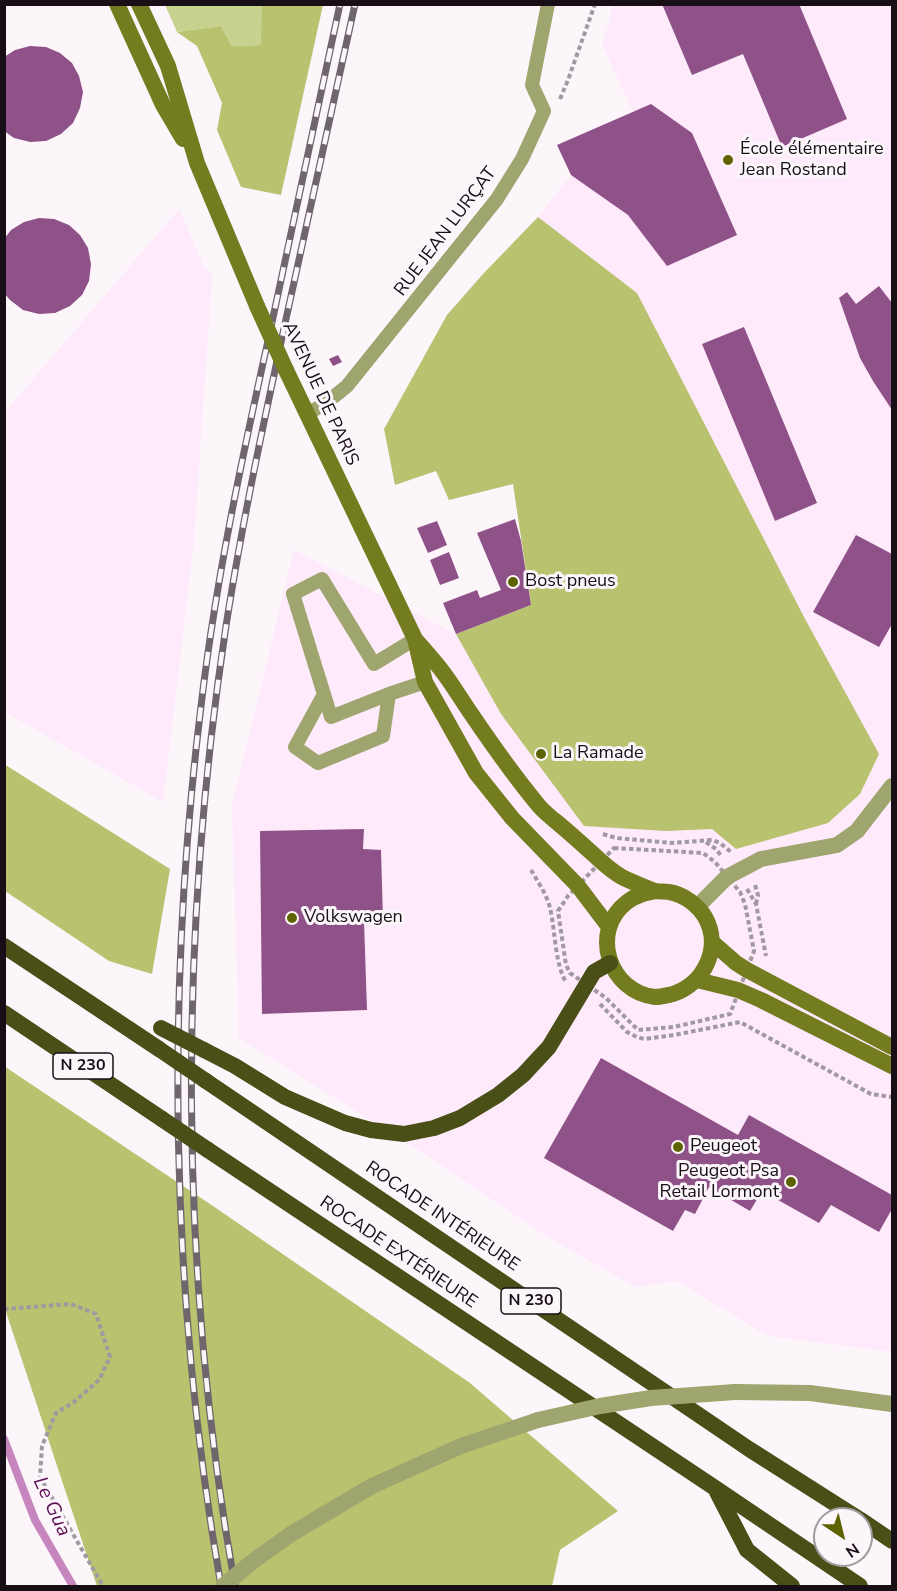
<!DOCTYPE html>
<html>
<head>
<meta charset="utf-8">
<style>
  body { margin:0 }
  #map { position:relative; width:897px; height:1591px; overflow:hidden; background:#fcf6fb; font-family:"Nunito Sans",sans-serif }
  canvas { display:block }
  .frame { position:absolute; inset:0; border:6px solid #180f16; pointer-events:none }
  .north { position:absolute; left:813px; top:1507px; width:60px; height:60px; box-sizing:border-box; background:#fcf6fb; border:2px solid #a19a9f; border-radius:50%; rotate:145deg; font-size:16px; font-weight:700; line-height:24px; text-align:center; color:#180f16 }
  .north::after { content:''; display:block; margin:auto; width:21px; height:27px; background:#5c6300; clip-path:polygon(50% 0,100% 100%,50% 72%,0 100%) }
</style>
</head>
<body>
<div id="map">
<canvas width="897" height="1591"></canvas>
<div class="frame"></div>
<div class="north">N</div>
</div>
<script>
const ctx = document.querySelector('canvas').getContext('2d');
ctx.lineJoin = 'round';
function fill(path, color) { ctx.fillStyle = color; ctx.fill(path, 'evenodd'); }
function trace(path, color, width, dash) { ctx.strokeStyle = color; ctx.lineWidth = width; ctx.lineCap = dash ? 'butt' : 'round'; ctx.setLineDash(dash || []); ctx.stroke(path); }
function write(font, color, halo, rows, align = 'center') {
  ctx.font = font + ' "Nunito Sans",sans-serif'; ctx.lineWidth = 6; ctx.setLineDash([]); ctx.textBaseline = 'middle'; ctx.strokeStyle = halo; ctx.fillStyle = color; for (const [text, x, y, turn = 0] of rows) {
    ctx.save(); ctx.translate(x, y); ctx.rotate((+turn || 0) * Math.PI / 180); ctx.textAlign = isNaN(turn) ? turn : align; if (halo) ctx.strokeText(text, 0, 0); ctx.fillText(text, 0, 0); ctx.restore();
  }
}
fill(new Path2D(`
  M 612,5 L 892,5 L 892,1352 L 768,1336 L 677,1281 L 636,1287 L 546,1236 L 421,1152 L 239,1038 L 232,806 L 294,550 L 456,634 L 531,605 L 513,484 L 449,500 L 436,471 L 395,485 L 384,429 L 447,315 L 483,274 L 538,217 L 571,175 L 557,145 L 633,112 L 602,44 L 610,20 Z
  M 179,209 L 203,265 L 212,276 L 194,540 L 163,802 L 5,712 L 4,413 Z`), '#feeafa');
fill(new Path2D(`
  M 165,5 L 262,5 L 262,45 L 232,46 L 221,26 L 177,32 Z`), '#c8d28f');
fill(new Path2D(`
  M 262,5 L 323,5 L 281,195 L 241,187 L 217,130 L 222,103 L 197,46 L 177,32 L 221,26 L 232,46 L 261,45 Z
  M 538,217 L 637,293 L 804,617 L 879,754 L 860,794 L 828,823 L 736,849 L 712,829 L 666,831 L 584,826 L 501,714 L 456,634 L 531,605 L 513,484 L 449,500 L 436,471 L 395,485 L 384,429 L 447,315 L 483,274 Z
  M 4,764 L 170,869 L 152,974 L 109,961 L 5,891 Z
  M 4,1066 L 213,1206 L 470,1383 L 618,1511 L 560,1550 L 552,1586 L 97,1586 L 5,1309 Z`), '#b8c26f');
trace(new Path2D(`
  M 4,1439 L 35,1520 L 73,1586`), '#c686bd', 8);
fill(new Path2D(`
  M 662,4 L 799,4 L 847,119 L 782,147 L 743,54 L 692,75 Z
  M 30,46 L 46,47 L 60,53 L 72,63 L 79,76 L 83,92 L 80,108 L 73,123 L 61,134 L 46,141 L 30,142 L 14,138 L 4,131 L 4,57 L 15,50 Z
  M 651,104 L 692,133 L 737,235 L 667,266 L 628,215 L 571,175 L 557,145 Z
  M 39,218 L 54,219 L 69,225 L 80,235 L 88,248 L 91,264 L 89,281 L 82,295 L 70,306 L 55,313 L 39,314 L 23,310 L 10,300 L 4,293 L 4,239 L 11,230 L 24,222 Z
  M 879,286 L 892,303 L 892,410 L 873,381 L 860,358 L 839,298 L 847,292 L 856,304 Z
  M 744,327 L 817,503 L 775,521 L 702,344 Z
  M 338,355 L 342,362 L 333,366 L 329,359 Z
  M 515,519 L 521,541 L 531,605 L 456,634 L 443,603 L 477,590 L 480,598 L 501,590 L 477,533 Z
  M 437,521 L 447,545 L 428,553 L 417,528 Z
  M 856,535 L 892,554 L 892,624 L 879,647 L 813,612 Z
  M 449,552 L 459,578 L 440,585 L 430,560 Z
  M 364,829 L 363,849 L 381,850 L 383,920 L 364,921 L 367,1010 L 262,1014 L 260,831 Z
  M 601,1058 L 738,1135 L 749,1115 L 892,1195 L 892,1209 L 879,1232 L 831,1205 L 819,1223 L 762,1191 L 750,1211 L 709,1187 L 695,1214 L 685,1210 L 673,1231 L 544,1158 Z`), '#8f5288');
trace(new Path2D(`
  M 560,99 L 568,80 L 595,4
  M 603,834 L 616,838 L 672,843 L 712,840 L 720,843 L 731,852
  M 706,842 L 716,849 L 722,857
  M 614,848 L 703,853 L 715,862 L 740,892 L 745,904 L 754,951 L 730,1014 L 674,1027 L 638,1030 L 606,998 L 570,973 L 566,965 L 558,911 L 568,896 Z
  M 531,870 C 538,882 547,895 550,908 C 555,928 555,965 566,982
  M 755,885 L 758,895 L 756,904
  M 747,889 L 756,904 L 766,956
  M 600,1004 L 627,1032 L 637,1037 L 644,1039 L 674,1035 L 740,1022 L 871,1094 L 892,1097
  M 4,1309 L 71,1304 L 96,1314 L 110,1357 L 99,1380 L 74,1402 L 56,1413 L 42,1446 L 40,1477 L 103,1586`), '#a0999f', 4, [4.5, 3]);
trace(new Path2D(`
  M 307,414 L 326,403 L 347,386 L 497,199 L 522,159 L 544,111 L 532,85 L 548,4
  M 415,639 L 374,664 L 322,579 L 293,594 L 331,717 L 389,694 L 425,682
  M 324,694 L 295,747 L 318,763 L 383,736 L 389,694`), '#9ea56e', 14);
trace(new Path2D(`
  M 697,907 L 727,877 L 761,859 L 837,845 L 857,831 L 892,786`), '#9ea56e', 16);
trace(new Path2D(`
  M 735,1392 L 810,1393 L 892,1404
  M 291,1534 L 372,1486 L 461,1446 L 538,1420`), '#9ea56e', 16);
trace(new Path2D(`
  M 117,4 L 163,105 L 183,139
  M 139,4 L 168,66 L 197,163 L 257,306
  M 286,370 L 415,639 L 425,682 L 476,773 L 512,818 L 578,886 L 609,927
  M 415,639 C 423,648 431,657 439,667 C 451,682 461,699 472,715 C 493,746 515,777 539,806 C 545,813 553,819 559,824 C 571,834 582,844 593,854 C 603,863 614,874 626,879 C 635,883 646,888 655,891 C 660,892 664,891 669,892 C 683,894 698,905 705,917 C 722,947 705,983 673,994 C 668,995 661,997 655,997 C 609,992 589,931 627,902 C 636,895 646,893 656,891
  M 712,942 L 736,963 L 747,970 L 892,1047
  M 697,980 L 738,990 L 761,1000 L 892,1066`), '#737c1e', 16);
trace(new Path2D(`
  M 4,946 L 159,1049
  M 4,1013 L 162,1119
  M 204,1050 L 235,1066 L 285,1097 L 345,1123 L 371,1130 L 404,1134 L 434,1128 L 460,1118 L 498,1095 L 523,1075 L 549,1047 L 594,972 L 610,963
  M 206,1081 L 749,1449 L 859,1519
  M 208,1150 L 715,1488 L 860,1586
  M 717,1492 L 747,1550 L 792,1586
  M 861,1520 L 892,1541`), '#4a4f18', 16);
const rail = new Path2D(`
  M 221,1586 C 170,1294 165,993 202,698 C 217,573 244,449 271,327 C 294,219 317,112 340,4
  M 235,1586 C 179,1270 178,944 226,626 C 242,523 264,421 286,319 C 309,214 332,109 355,4`);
trace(rail, '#6e666c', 7);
trace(rail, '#fcf6fb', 4.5, [14]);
trace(new Path2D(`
  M 538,1420 L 600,1406 L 651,1398 L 735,1392
  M 223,1586 L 252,1562 L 291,1534`), '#9ea56e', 16);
trace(new Path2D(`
  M 257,306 L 286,370`), '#737c1e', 16);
trace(new Path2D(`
  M 161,1028 L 204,1050
  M 159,1049 L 206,1081
  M 162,1119 L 208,1150`), '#4a4f18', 16);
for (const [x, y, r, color] of [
  [728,160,6,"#5c6300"],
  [513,582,6,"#5c6300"],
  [541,754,6,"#5c6300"],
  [292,918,6,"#5c6300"],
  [678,1147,6,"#5c6300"],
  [791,1182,6,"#5c6300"]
]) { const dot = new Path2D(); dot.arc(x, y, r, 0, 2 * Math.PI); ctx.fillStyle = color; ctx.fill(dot); trace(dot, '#fcf6fb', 2); }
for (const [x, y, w] of [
  [83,1066,60],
  [531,1301,60]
]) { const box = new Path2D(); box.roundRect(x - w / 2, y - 13, w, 26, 4.5); ctx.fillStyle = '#fcf6fb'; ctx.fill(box); trace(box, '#180f16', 1.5); }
write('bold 16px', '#180f16', null, [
  ["N 230",83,1066],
  ["N 230",531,1301]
]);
write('18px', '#180f16', '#fcf6fb', [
  ["École élémentaire",740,150],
  ["Jean Rostand",740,171],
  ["Bost pneus",525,582],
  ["La Ramade",553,754],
  ["Volkswagen",304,918],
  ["Peugeot",690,1147],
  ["Peugeot Psa",779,1172,"right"],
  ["Retail Lormont",779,1193,"right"]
], 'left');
write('18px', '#180f16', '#fcf6fb', [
  ["RUE JEAN LURÇAT",446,232,-53],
  ["AVENUE DE PARIS",320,394,65],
  ["ROCADE INTÉRIEURE",442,1217,34],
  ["ROCADE EXTÉRIEURE",398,1253,34]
]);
write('italic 20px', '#5e0f57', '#fcf6fb', [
  ["Le Gua",51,1507,65]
]);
</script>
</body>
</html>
